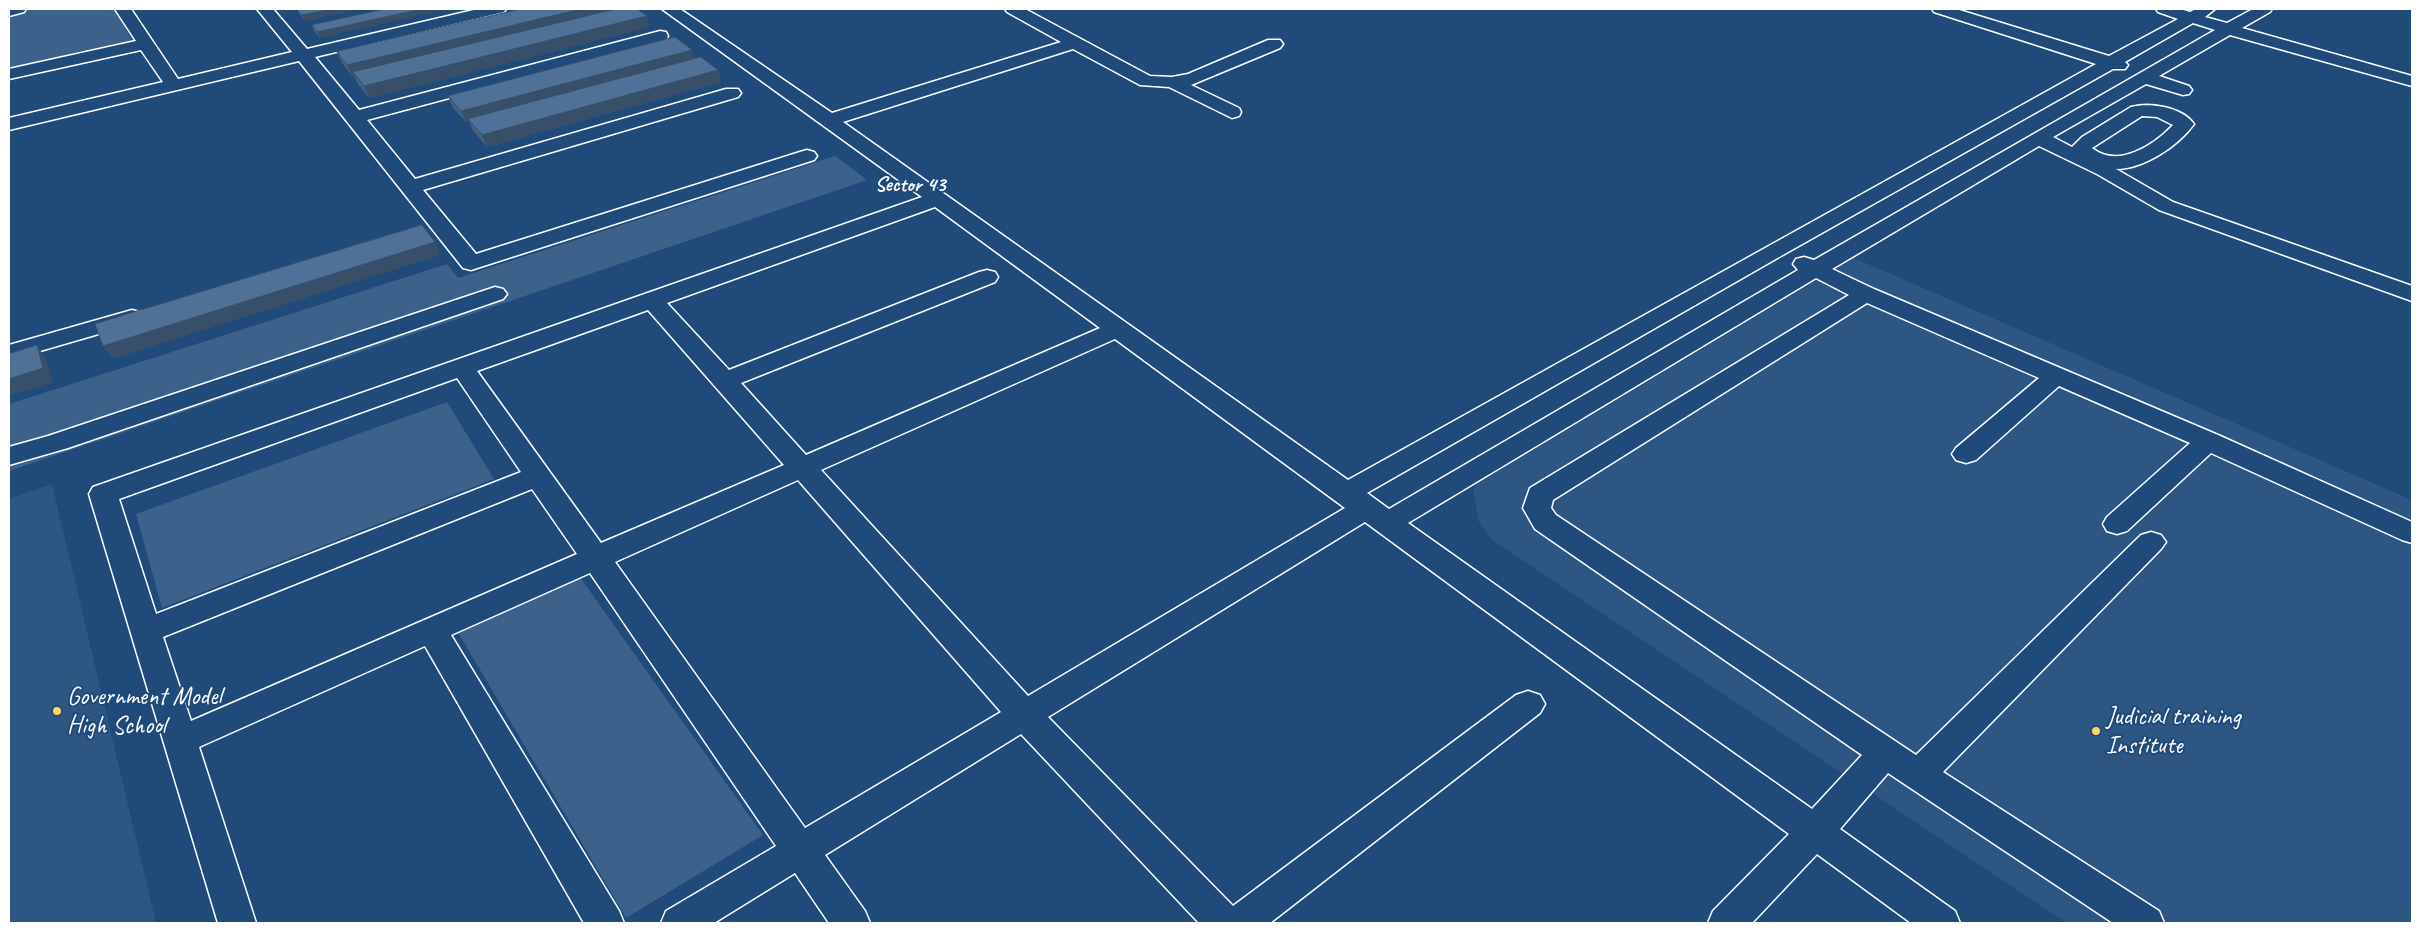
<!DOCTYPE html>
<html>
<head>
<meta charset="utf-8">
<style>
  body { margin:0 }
  #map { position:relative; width:2421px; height:932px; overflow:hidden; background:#1f4a7a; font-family:Caveat,sans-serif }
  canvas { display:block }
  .frame { position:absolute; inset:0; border:10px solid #fff; pointer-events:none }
</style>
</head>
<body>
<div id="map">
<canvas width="2421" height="932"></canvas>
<div class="frame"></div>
</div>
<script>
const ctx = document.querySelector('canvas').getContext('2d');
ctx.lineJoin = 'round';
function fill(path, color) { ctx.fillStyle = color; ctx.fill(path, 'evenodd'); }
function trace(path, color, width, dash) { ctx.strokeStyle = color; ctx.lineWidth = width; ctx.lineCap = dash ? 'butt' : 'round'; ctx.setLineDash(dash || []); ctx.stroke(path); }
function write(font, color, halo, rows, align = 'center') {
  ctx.font = font + ' Caveat,sans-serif'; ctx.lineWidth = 4; ctx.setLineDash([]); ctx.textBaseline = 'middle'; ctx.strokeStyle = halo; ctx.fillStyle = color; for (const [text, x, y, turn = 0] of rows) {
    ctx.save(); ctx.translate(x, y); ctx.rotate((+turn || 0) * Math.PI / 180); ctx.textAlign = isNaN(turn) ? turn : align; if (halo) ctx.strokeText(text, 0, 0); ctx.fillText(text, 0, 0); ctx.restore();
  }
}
fill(new Path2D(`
  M 1854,258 L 2412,500 L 2412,923 L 2067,923 L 1491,539 L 1479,522 L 1473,490 L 1478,483 Z
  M 52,484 L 156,923 L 9,923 L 9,499 Z`), '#2e5683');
fill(new Path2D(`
  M 30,9 L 115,9 L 133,43 L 9,70 L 9,13 Z
  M 835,156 L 867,180 L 9,471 L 9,404 L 447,264 L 458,278 Z
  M 447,402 L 494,479 L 162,608 L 136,514 Z
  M 577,573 L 763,835 L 626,918 L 456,629 Z`), '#3c618b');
const minor = new Path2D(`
  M 9,9 L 26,9 L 24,12 L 9,16 Z
  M 115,9 L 131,9 L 178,79 L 292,52 L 257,9 L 273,9 L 307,49 L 478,9 L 506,9 L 504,12 L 315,57 L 359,110 L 660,31 L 666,32 L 668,36 L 666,40 L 367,120 L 415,179 L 726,89 L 738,89 L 741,93 L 738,97 L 423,190 L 476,254 L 800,152 L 807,150 L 814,152 L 817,156 L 814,160 L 471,270 L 463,268 L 299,61 L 9,130 L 9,118 L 163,82 L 141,50 L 9,79 L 9,69 L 136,41 Z
  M 662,9 L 680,9 L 832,113 L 1061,42 L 1007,12 L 1005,9 L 1025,9 L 1150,76 L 1172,77 L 1188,74 L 1268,40 L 1280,40 L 1283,44 L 1280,48 L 1191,85 L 1239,108 L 1241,112 L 1239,116 L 1232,118 L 1169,87 L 1140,85 L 1073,49 L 843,122 L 1348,480 L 2096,64 L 1934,12 L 1932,9 L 1956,9 L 2109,56 L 2178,19 L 2158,12 L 2156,9 L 2180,9 L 2190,12 L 2196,9 L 2215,9 L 2205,17 L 2227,23 L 2253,9 L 2272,9 L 2270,12 L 2242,28 L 2412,76 L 2412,86 L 2230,35 L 2159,76 L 2189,86 L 2192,90 L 2189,94 L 2183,95 L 2146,84 L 2053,137 L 2072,147 L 2082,137 L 2131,107 C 2150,102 2182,107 2194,124 C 2178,146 2144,169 2116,169 L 2173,202 L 2412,286 L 2412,301 L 2159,210 L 2097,174 L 2039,146 L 1832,269 L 1874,289 L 2218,435 L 2412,522 L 2412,543 L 2402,540 L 2211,453 L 2127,531 L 2117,534 L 2107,531 L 2103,524 L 2107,517 L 2190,443 L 2059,386 L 1976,460 L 1966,463 L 1956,460 L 1952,454 L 1956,448 L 2039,378 L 1867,303 L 1553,500 L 1551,508 L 1556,515 L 1916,755 L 2141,535 L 2151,532 L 2161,535 L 2166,542 L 2161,549 L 1943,772 L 2159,911 L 2164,923 L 2113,923 L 1888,773 L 1840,829 L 1955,911 L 1960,923 L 1911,923 L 1817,854 L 1752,923 L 1708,923 L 1713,911 L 1789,834 L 1365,522 L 1048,717 L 1233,906 L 1516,695 L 1528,691 L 1540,695 L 1545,704 L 1540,713 L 1270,923 L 1199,923 L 1021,734 L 825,855 L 865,911 L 870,923 L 829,923 L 795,873 L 714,923 L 661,923 L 666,911 L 776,846 L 590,573 L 451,635 L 619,911 L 624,923 L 584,923 L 425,646 L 199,747 L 256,923 L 218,923 L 89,494 L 93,487 L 922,197 ZM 2193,23 L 2215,30 L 1814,260 L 1804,257 L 1796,259 L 1793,264 L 1798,270 L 1389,509 L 1367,493 L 1781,256 L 2113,69 L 2125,69 L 2128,65 L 2125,62 ZM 2142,116 L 2157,117 L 2173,125 C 2154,145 2118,169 2092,148 ZM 935,207 L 1100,328 L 806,455 L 741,383 L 995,282 L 998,277 L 995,272 L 987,270 L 979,272 L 729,370 L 667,303 ZM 1816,278 L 1849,295 L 1530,488 L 1523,508 L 1535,529 L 1862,755 L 1812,809 L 1408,523 ZM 648,310 L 784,465 L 601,543 L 477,371 ZM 1115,339 L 1345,508 L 1028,696 L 821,470 ZM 457,378 L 521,472 L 156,614 L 119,499 ZM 798,480 L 1001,712 L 805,828 L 615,562 ZM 532,489 L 577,554 L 191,721 L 163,637 Z
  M 495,287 L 503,289 L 507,294 L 503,299 L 68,448 L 9,465 L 9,447 L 48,436 Z
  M 132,310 L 140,312 L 144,317 L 140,322 L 9,360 L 9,345 Z`);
trace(minor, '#fff', 3);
fill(minor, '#1f4a7a');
fill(new Path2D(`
  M 297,9 L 359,9 L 305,21 L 299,14 Z
  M 385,9 L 320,38 L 314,31 L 312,25 Z
  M 650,27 L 369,98 L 358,84 L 354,76 L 352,76 L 342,63 L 337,52 Z
  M 692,50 L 694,59 L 718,70 L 721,82 L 487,147 L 473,131 L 469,121 L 466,122 L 453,108 L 448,96 Z`), '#456182');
fill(new Path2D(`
  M 332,9 L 359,9 L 305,21 L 302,15 Z
  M 422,9 L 449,9 L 320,38 L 317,32 Z
  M 581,9 L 628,9 L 353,72 L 354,76 L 352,76 L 347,65 Z
  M 647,16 L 650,27 L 369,98 L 364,86 Z
  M 692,50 L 695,61 L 468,119 L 469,121 L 466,122 L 461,111 Z
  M 718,70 L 721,82 L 487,147 L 482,135 Z
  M 435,242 L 441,255 L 112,359 L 103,346 Z
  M 37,345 L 46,359 L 53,382 L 9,396 L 9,379 Z`), '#384f6a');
const building = new Path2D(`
  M 297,9 L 332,9 L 302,15 Z
  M 385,9 L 422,9 L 317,32 L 312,25 Z
  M 521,9 L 581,9 L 347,65 L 337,52 Z
  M 616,9 L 637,9 L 647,16 L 364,86 L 353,72 Z
  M 675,37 L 692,50 L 461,111 L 448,96 Z
  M 701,57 L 718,70 L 482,135 L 468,119 Z
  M 422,225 L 435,242 L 103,346 L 95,324 Z
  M 37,345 L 43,368 L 9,379 L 9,354 Z`);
fill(building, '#507197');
trace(building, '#384f6a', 1);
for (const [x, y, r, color] of [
  [57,711,5,"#ffd166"],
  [2096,731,5,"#ffd166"]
]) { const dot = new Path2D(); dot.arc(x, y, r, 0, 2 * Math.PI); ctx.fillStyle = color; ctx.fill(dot); trace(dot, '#1f4a7a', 2); }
write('bold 21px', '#fff', '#1f4a7a', [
  ["Sector 43",910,185]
]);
write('25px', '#fff', '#1f4a7a', [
  ["Government Model",67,697],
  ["High School",67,726],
  ["Judicial training",2106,717],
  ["Institute",2106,746]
], 'left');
</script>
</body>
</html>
